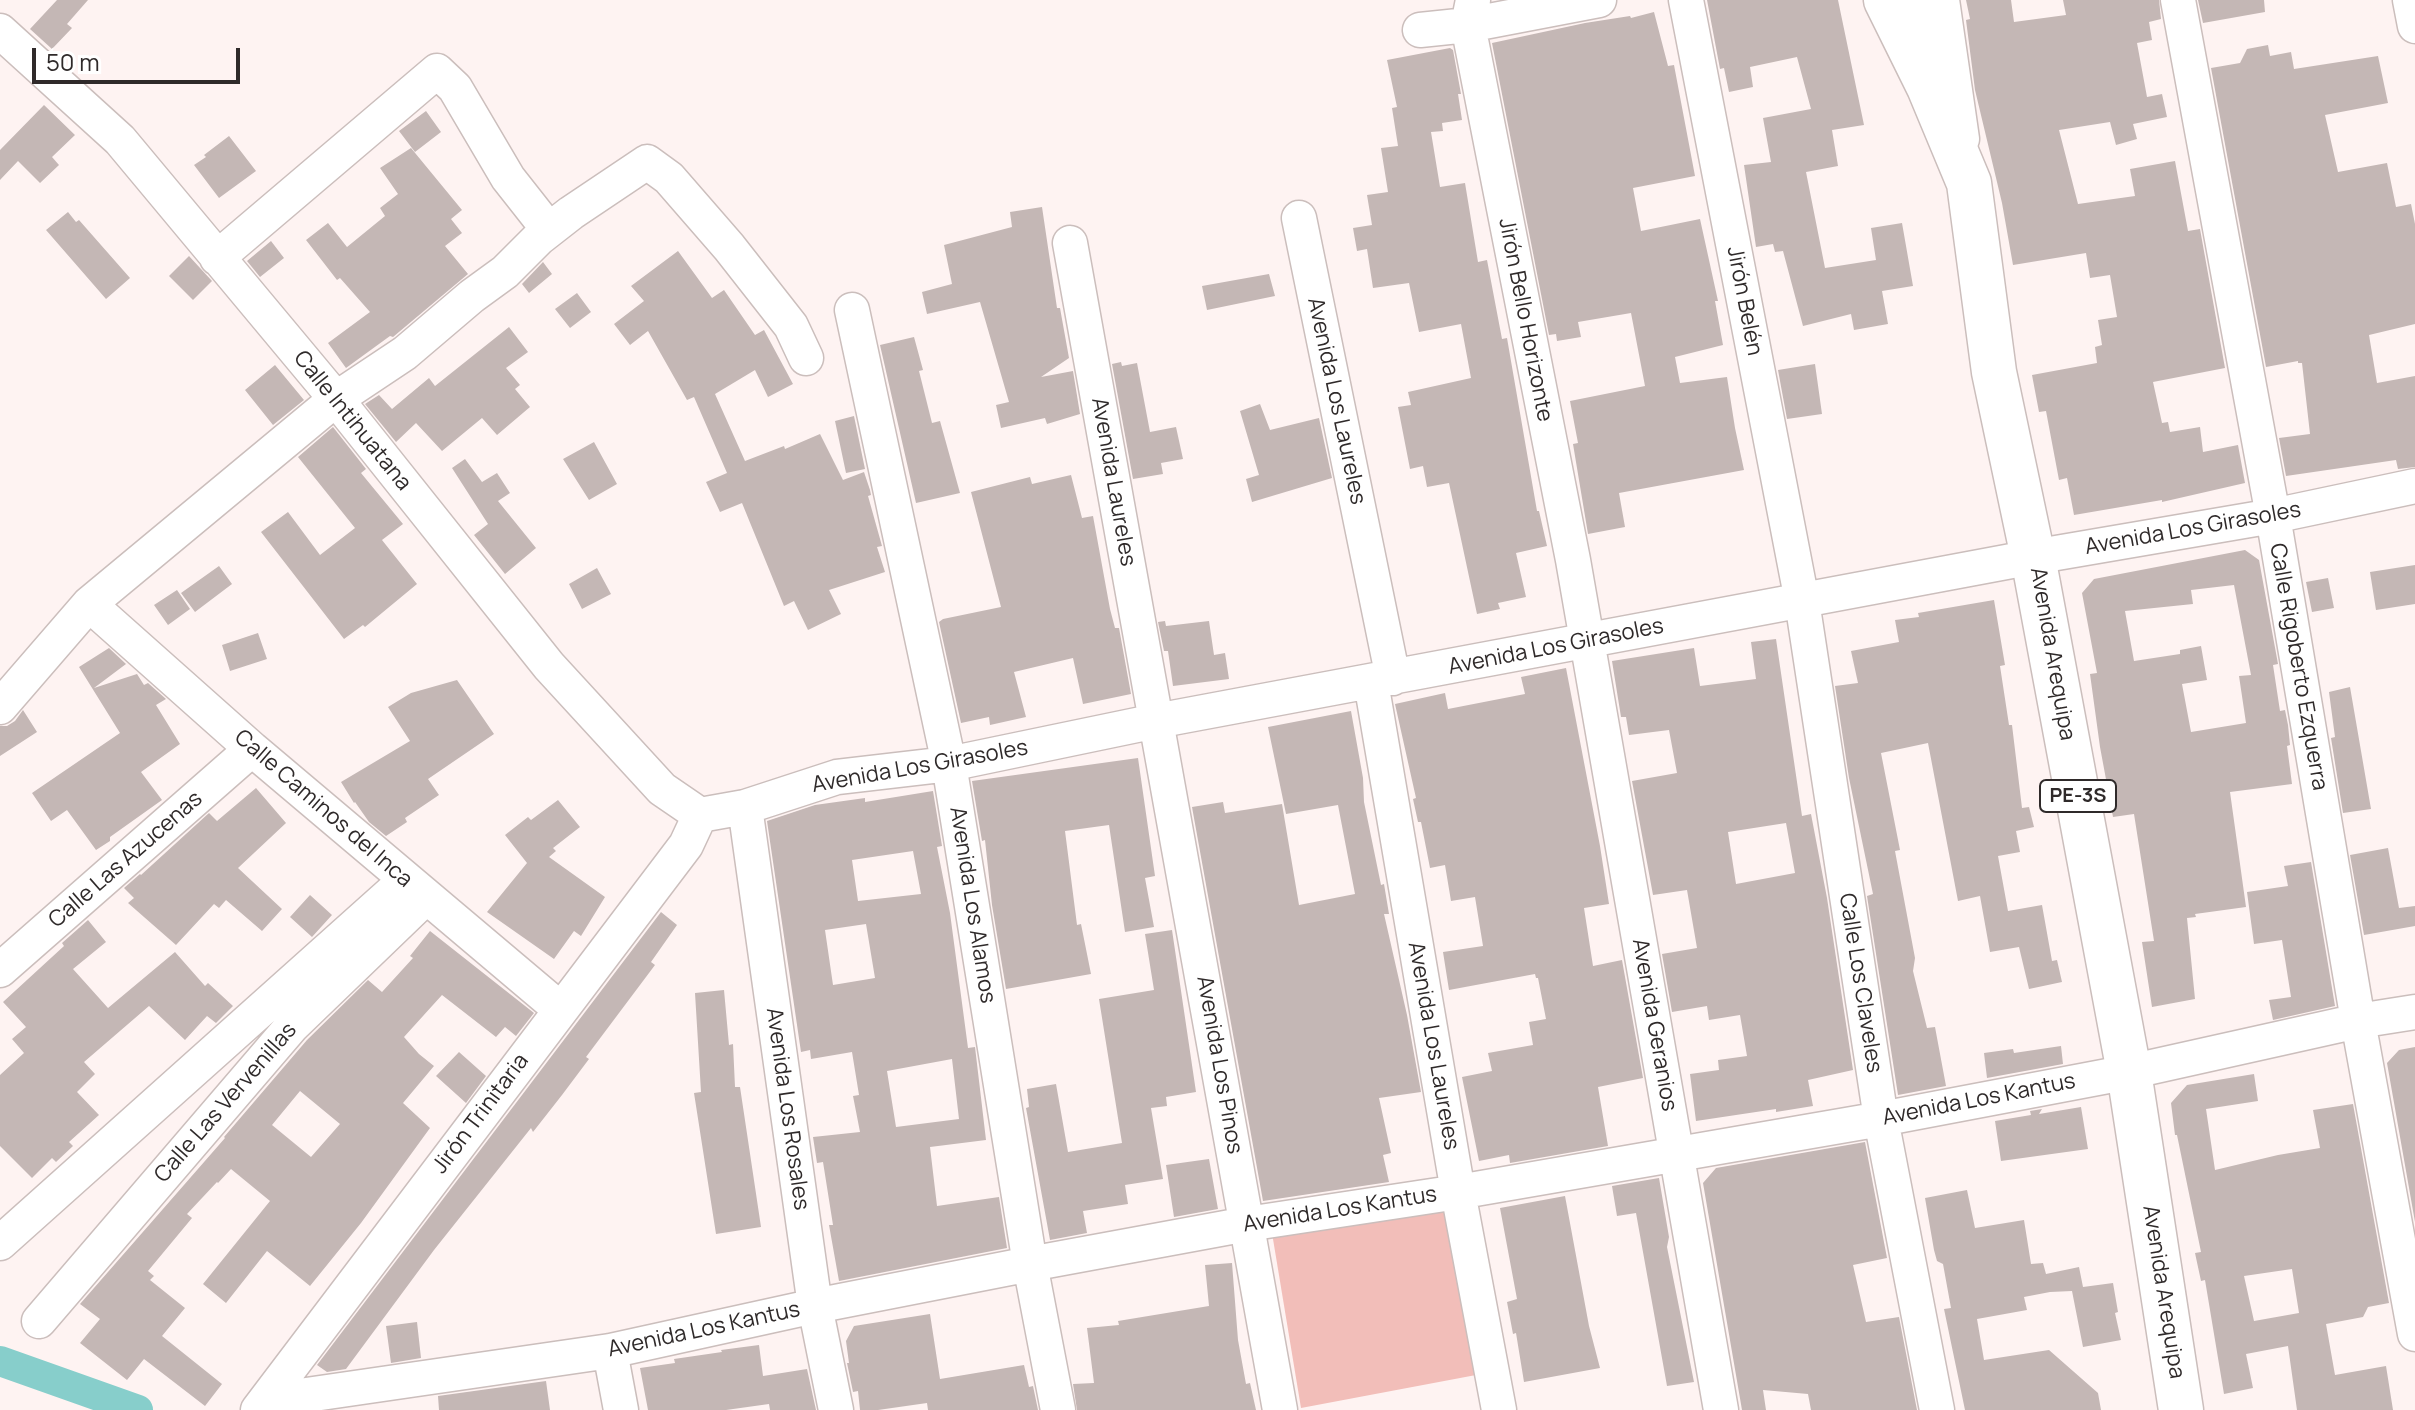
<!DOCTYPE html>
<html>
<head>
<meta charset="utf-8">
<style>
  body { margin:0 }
  #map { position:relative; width:2415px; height:1410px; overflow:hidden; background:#fef3f2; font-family:Manrope,sans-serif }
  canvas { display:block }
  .scale { position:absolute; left:32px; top:48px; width:208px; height:36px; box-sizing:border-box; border:4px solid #2f2a2a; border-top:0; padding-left:10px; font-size:24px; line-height:28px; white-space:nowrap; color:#2f2a2a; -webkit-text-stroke:6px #fff; paint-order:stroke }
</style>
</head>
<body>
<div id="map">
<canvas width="2415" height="1410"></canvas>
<div class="scale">50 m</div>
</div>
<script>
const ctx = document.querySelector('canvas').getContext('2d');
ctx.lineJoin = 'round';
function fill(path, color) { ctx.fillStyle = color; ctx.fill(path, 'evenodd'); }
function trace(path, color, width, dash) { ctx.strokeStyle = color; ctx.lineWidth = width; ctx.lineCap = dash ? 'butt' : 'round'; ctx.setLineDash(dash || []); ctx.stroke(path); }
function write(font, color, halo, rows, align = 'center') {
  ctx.font = font + ' Manrope,sans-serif'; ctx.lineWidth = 6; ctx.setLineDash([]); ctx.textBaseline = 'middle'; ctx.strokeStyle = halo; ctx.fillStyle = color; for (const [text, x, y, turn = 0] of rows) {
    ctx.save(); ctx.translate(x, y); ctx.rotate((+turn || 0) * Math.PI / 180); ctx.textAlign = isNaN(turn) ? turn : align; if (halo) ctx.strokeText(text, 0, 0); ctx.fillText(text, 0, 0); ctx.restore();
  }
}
fill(new Path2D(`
  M 1445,1203 L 1476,1375 L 1301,1408 L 1272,1233 Z`), '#f2beb9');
trace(new Path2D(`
  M 0,1361 L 138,1410`), '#87cecb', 30);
fill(new Path2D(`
  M 57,0 L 88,0 L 67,24 L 72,28 L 52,49 L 30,29 Z
  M 1707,0 L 1838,0 L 1864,125 L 1832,130 L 1838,166 L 1806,172 L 1825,268 L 1876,260 L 1871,228 L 1902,223 L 1913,286 L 1882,291 L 1888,324 L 1854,330 L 1851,314 L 1803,326 L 1783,251 L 1775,252 L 1773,244 L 1756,247 L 1744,165 L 1771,162 L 1763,118 L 1811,109 L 1797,57 L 1750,67 L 1753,87 L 1729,92 L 1724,68 L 1720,69 Z
  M 1966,0 L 2011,0 L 2014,22 L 2066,15 L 2063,0 L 2159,0 L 2161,19 L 2149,22 L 2152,40 L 2137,43 L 2147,97 L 2162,94 L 2167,117 L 2133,124 L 2137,139 L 2116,145 L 2110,122 L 2059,130 L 2078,204 L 2135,196 L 2130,169 L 2175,161 L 2188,231 L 2200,229 L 2225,368 L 2153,382 L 2162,423 L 2168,422 L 2170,432 L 2200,427 L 2203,452 L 2238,445 L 2245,483 L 2162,502 L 2162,500 L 2074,515 L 2067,478 L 2059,480 L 2046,411 L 2039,412 L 2032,375 L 2097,363 L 2095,347 L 2102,345 L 2098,320 L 2117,317 L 2110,275 L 2090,278 L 2086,253 L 2013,265 L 2002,203 L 1975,90 L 1966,20 L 1970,19 Z
  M 2198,0 L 2264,0 L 2265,12 L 2203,23 Z
  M 1654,12 L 1668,66 L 1674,65 L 1695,176 L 1633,188 L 1641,231 L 1700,219 L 1718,301 L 1715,301 L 1723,345 L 1675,357 L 1680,383 L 1727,377 L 1735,428 L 1744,470 L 1619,493 L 1625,527 L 1588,534 L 1573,444 L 1578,443 L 1570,401 L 1645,386 L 1631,313 L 1578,322 L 1581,337 L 1557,341 L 1556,334 L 1549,335 L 1492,43 L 1585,23 L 1630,16 L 1631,18 Z
  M 2268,45 L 2270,56 L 2291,52 L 2294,69 L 2378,56 L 2388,103 L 2325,115 L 2338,172 L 2387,163 L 2396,207 L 2411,204 L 2415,224 L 2415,324 L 2369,335 L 2377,383 L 2415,376 L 2415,467 L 2398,469 L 2396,460 L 2286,476 L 2279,438 L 2310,434 L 2302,363 L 2298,363 L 2298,361 L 2266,367 L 2211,68 L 2240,63 L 2247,49 Z
  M 1450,48 L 1453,50 L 1461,94 L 1458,94 L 1462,120 L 1442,123 L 1443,131 L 1431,132 L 1440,187 L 1465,183 L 1478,262 L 1487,260 L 1502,339 L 1507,338 L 1537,511 L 1539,511 L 1547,546 L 1516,553 L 1526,597 L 1498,603 L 1500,609 L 1477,614 L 1449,483 L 1427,487 L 1423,466 L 1410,469 L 1398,407 L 1411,405 L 1408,392 L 1471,378 L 1461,324 L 1419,332 L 1409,283 L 1373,288 L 1367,249 L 1357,251 L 1353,228 L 1372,225 L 1367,195 L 1388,192 L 1381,148 L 1398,146 L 1392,108 L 1397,107 L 1387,60 Z
  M 44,105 L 75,135 L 52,157 L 59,165 L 40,183 L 18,161 L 0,180 L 0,150 Z
  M 426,111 L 441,132 L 415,152 L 399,131 Z
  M 229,136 L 256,171 L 219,198 L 194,165 L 206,157 L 204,155 Z
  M 411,148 L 462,210 L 451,219 L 462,233 L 445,246 L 468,274 L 393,337 L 390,336 L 346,368 L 328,343 L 370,312 L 340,278 L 337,280 L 306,240 L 328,223 L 347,247 L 385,216 L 380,208 L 398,194 L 380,168 Z
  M 1042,207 L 1057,308 L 1060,308 L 1069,358 L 1041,377 L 1073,371 L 1080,414 L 1047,424 L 1045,418 L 1001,428 L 996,405 L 1009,402 L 980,302 L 927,314 L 922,292 L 952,284 L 944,245 L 1012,227 L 1010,212 Z
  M 68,212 L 76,222 L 79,220 L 130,278 L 106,299 L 46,230 Z
  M 271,241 L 284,258 L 260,277 L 247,261 Z
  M 678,251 L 712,298 L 724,290 L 755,335 L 764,330 L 793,384 L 768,397 L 755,370 L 715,394 L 745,461 L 784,446 L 785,449 L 820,434 L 843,480 L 864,472 L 870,490 L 871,495 L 868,496 L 882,546 L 877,547 L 885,572 L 829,590 L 841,614 L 808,630 L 794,601 L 784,606 L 742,503 L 720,512 L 706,482 L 727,473 L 694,397 L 687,400 L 648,331 L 630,345 L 614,324 L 644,301 L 631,286 Z
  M 189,256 L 212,281 L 193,300 L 169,276 Z
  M 543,262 L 552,274 L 529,293 L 522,284 Z
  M 1269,274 L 1275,296 L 1207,310 L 1202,286 Z
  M 577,293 L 591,312 L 570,328 L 555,309 Z
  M 509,327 L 528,352 L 506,368 L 520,385 L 515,389 L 530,407 L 497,435 L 482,418 L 442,451 L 416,423 L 396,442 L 365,404 L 379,395 L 392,409 L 429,378 L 435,386 Z
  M 914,337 L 923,370 L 919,371 L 932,423 L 940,421 L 960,493 L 916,503 L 880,345 Z
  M 1121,362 L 1122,366 L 1137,363 L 1150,432 L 1176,427 L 1183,459 L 1161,463 L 1163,474 L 1133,479 L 1112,364 Z
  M 1815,364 L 1822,414 L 1787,419 L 1778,370 Z
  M 275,365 L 304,400 L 273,425 L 245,390 Z
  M 1260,404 L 1270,430 L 1319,418 L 1332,478 L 1252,502 L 1246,479 L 1259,475 L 1240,411 Z
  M 854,416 L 865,469 L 846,473 L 835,421 Z
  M 333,427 L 366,469 L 361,473 L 403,524 L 382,540 L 417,584 L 365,627 L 363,625 L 344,639 L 261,532 L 288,512 L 320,555 L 355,528 L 298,457 Z
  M 594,442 L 617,484 L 589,500 L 563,459 Z
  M 465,459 L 482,482 L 497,473 L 510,493 L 498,501 L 536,548 L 505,574 L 474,535 L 488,524 L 452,468 Z
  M 1071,475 L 1082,518 L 1093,516 L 1110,609 L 1115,628 L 1119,628 L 1131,694 L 1083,704 L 1073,658 L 1014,672 L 1026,717 L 990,725 L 989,717 L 961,723 L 939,622 L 943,619 L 1001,607 L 971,492 L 1030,477 L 1032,484 Z
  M 2245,550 L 2259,560 L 2278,664 L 2273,665 L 2280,711 L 2285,710 L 2288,725 L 2290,745 L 2287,746 L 2292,784 L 2230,792 L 2246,907 L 2195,914 L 2196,917 L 2187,918 L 2195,999 L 2152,1007 L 2142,942 L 2154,941 L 2134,814 L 2113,817 L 2100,747 L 2090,674 L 2097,673 L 2082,593 L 2094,579 ZM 2234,585 L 2251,675 L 2239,676 L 2246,723 L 2191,732 L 2182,684 L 2207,680 L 2201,646 L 2180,650 L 2180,654 L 2134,661 L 2125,611 L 2193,604 L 2191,590 Z
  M 2415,565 L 2415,604 L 2376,610 L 2370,572 Z
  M 219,566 L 232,584 L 195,612 L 181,593 Z
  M 597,568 L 611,594 L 582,609 L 569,584 Z
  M 2328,578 L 2334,608 L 2312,612 L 2306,582 Z
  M 177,590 L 190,609 L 168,625 L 154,605 Z
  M 1994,600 L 2005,665 L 2000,666 L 2009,725 L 2012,725 L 2022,808 L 2029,807 L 2034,827 L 2016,831 L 2020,852 L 1998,856 L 2008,911 L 2042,905 L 2052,961 L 2057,960 L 2062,982 L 2029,989 L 2019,947 L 1990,952 L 1980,896 L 1958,901 L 1928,743 L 1881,753 L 1900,850 L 1895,851 L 1915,958 L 1913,971 L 1927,1028 L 1935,1027 L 1946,1086 L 1898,1095 L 1867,896 L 1873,894 L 1849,778 L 1835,686 L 1858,683 L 1851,651 L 1899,642 L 1895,620 L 1919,617 L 1918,613 Z
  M 1165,621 L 1166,626 L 1209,621 L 1214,655 L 1225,653 L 1229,679 L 1173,686 L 1168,651 L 1164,651 L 1158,622 Z
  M 258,633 L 267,659 L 230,671 L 222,645 Z
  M 1776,639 L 1802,816 L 1811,814 L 1827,898 L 1853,1070 L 1808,1080 L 1813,1106 L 1776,1112 L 1776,1109 L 1696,1121 L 1690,1074 L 1719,1070 L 1718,1060 L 1747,1056 L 1740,1015 L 1709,1020 L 1707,1006 L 1672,1012 L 1662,954 L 1697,948 L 1687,890 L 1653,895 L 1632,781 L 1677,773 L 1669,730 L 1629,735 L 1626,717 L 1621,717 L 1612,661 L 1694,648 L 1700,686 L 1756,679 L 1751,642 ZM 1786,823 L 1795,873 L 1736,884 L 1728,832 Z
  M 109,648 L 126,664 L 94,688 L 137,674 L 144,685 L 148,683 L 166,699 L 156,705 L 180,744 L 141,772 L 162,800 L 110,837 L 110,841 L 96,850 L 67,810 L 51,821 L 32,793 L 120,733 L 79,667 Z
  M 1566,668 L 1600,846 L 1609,904 L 1584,908 L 1593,966 L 1622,960 L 1643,1078 L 1598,1087 L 1608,1146 L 1510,1163 L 1509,1155 L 1479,1161 L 1462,1077 L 1492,1071 L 1488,1053 L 1533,1045 L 1529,1022 L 1546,1019 L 1538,978 L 1536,978 L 1535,974 L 1449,990 L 1443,952 L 1483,946 L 1475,897 L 1451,901 L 1445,865 L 1430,868 L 1421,822 L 1418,822 L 1413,799 L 1416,798 L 1395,704 L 1445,693 L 1448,709 L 1525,694 L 1521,677 Z
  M 457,680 L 494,734 L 428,779 L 439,795 L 405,818 L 407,822 L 386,836 L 369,822 L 355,802 L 354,803 L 341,782 L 410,741 L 388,707 L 411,693 Z
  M 2350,687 L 2371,809 L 2343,813 L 2331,738 L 2335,737 L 2329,692 Z
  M 23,710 L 37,732 L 0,756 L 0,726 L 7,726 L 15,721 Z
  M 1351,711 L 1363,778 L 1364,802 L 1381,885 L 1384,884 L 1389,914 L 1384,914 L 1407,1015 L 1421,1092 L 1379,1098 L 1391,1153 L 1383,1155 L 1389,1182 L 1263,1201 L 1192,807 L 1223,802 L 1225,813 L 1282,804 L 1299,905 L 1355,894 L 1338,805 L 1286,814 L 1268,727 Z
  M 1138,758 L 1155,876 L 1145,878 L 1154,927 L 1125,932 L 1109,825 L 1065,831 L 1077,925 L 1081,924 L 1091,974 L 1006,989 L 992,905 L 985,840 L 982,841 L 972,781 Z
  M 256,788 L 286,823 L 238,868 L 282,909 L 262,931 L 226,900 L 219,908 L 214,904 L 176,945 L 128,903 L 134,898 L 124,888 L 140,874 L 141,875 L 209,813 L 217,821 Z
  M 933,791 L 942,846 L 937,847 L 950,913 L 968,1048 L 975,1047 L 986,1140 L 930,1147 L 937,1206 L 999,1197 L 1007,1248 L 839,1281 L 829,1225 L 833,1225 L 823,1162 L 817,1163 L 813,1137 L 860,1132 L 853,1096 L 859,1095 L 852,1052 L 811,1059 L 810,1050 L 801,1052 L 767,821 L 815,805 L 865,798 L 865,802 ZM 913,851 L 921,894 L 858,901 L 852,860 ZM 866,924 L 875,978 L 833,985 L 825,930 ZM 952,1059 L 959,1119 L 896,1127 L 887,1071 Z
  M 558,800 L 580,827 L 553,848 L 556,851 L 549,857 L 605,897 L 581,936 L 574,931 L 554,959 L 487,912 L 527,863 L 505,835 L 528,817 L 531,820 Z
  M 2388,848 L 2399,908 L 2415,906 L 2415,926 L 2364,935 L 2350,855 Z
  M 2311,862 L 2335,1006 L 2273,1020 L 2269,1000 L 2291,997 L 2282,940 L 2254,944 L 2247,892 L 2288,886 L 2284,866 Z
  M 310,895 L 332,915 L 312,937 L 290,917 Z
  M 661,912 L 677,925 L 651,962 L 655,965 L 586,1057 L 589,1059 L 562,1095 L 533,1132 L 531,1128 L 434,1250 L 346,1369 L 327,1372 L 317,1365 Z
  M 88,920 L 106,942 L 73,969 L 108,1008 L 175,952 L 205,986 L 208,983 L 233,1006 L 216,1023 L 207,1016 L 185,1040 L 149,1006 L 84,1062 L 95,1074 L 77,1092 L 99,1115 L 69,1142 L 73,1146 L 56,1162 L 52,1158 L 32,1178 L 0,1146 L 0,1075 L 24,1053 L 12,1039 L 26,1027 L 3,1002 L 64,946 L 62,943 Z
  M 1172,930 L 1196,1092 L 1166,1097 L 1167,1106 L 1151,1108 L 1163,1179 L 1125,1185 L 1128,1204 L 1083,1211 L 1087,1233 L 1050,1240 L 1026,1108 L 1029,1107 L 1027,1089 L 1056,1084 L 1068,1152 L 1122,1143 L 1099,999 L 1154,990 L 1145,934 Z
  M 430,931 L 534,1013 L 516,1036 L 505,1027 L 496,1037 L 442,995 L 404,1037 L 419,1054 L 434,1066 L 403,1103 L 430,1128 L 361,1223 L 310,1286 L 267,1251 L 226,1303 L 203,1284 L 270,1201 L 231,1169 L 218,1183 L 217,1182 L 187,1214 L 192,1218 L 148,1271 L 154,1276 L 150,1280 L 185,1308 L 162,1336 L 222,1384 L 205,1406 L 144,1359 L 127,1380 L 80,1343 L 100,1319 L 80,1304 L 225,1138 L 224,1137 L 307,1040 L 368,980 L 382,992 L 413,958 L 410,956 ZM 300,1091 L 340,1124 L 311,1157 L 272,1125 Z
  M 724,990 L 729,1045 L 733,1044 L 735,1087 L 740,1087 L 761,1227 L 716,1234 L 694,1093 L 701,1092 L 695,993 Z
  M 2061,1046 L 2063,1064 L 1987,1078 L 1984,1053 L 2013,1049 L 2014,1053 Z
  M 2415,1047 L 2415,1222 L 2387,1063 L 2399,1050 Z
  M 459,1052 L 486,1076 L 466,1103 L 436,1076 Z
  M 2254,1074 L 2258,1101 L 2206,1109 L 2215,1170 L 2278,1155 L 2320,1148 L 2313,1110 L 2353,1104 L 2389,1303 L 2368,1307 L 2363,1317 L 2326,1324 L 2335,1375 L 2386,1366 L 2393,1410 L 2297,1410 L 2288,1346 L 2246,1354 L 2253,1388 L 2224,1394 L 2205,1280 L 2201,1281 L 2195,1253 L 2201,1252 L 2177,1135 L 2175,1135 L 2171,1103 L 2187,1085 ZM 2292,1269 L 2299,1313 L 2254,1321 L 2244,1276 Z
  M 2081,1107 L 2088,1149 L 2001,1161 L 1995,1121 L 2031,1115 L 2030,1111 L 2042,1109 L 2039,1114 Z
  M 1865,1142 L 1887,1258 L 1853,1265 L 1866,1322 L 1899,1317 L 1917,1410 L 1811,1410 L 1808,1394 L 1763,1390 L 1766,1410 L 1742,1410 L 1703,1183 L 1716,1168 Z
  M 1209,1159 L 1218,1209 L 1174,1217 L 1166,1165 Z
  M 1659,1178 L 1669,1237 L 1667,1247 L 1694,1382 L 1667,1386 L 1636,1213 L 1617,1216 L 1612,1186 Z
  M 1967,1190 L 1975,1228 L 2024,1220 L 2031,1264 L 2043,1263 L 2046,1274 L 2079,1267 L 2083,1287 L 2113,1283 L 2118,1312 L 2115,1313 L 2121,1340 L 2083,1347 L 2072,1291 L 2050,1292 L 2024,1297 L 2027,1310 L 1977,1319 L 1984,1360 L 2049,1350 L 2098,1393 L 2101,1410 L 1965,1410 L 1944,1309 L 1951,1308 L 1943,1264 L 1937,1261 L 1934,1250 L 1925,1198 Z
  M 1565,1196 L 1589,1326 L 1600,1368 L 1524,1382 L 1516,1333 L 1513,1334 L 1507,1302 L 1517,1299 L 1500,1208 Z
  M 1232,1263 L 1238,1340 L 1246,1384 L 1250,1383 L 1256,1410 L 1077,1410 L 1073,1384 L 1094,1383 L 1087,1328 L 1119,1325 L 1118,1321 L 1209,1306 L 1205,1265 Z
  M 930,1314 L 940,1379 L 1024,1365 L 1029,1387 L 1033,1386 L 1038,1410 L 928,1410 L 927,1403 L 878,1410 L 860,1410 L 858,1391 L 853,1392 L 847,1363 L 849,1363 L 846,1341 L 854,1326 Z
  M 417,1322 L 421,1358 L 391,1363 L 386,1326 Z
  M 759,1345 L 763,1376 L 807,1369 L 816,1410 L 770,1410 L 769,1404 L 726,1410 L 648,1410 L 640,1368 L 675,1363 L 674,1359 L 722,1352 L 721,1350 Z
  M 546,1381 L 550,1410 L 439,1410 L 438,1396 Z`), '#c4b7b5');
const minor = new Path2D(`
  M 1473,0 L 1468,25 L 1573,560 L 1721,1410
  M 1686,0 L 1802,601 L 1881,1119 L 1937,1410
  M 1918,0 L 1926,63
  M 1942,0 L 1962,139
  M 2178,0 L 2273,516 L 2358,1021 L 2415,1334
  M 2410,0 L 2415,26
  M 1420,30 L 1468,25 L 1599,0
  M 0,31 L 120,140 L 336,399 L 549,666 L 662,789 L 700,815
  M 1299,218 L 1393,678
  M 1070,243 L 1280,1410
  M 217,258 L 437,71 L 455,88 L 508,178 L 549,230
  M 852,310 L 949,764 L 1030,1264 L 1058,1410
  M 89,604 L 252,749 L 560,1009
  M 1371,682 L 1458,1192 L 1499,1410
  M 0,707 L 89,604 L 336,399 L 405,353 L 472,296 L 505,272 L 539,238 L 571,213 L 647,162 L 669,178 L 729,247 L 791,326 L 806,358
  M 745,807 L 815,1306 L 836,1410
  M 700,815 L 745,807 L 837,777 L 949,764 L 1156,721 L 2033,557 L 2273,516 L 2415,486
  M 0,970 L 252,749
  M 0,1243 L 406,880
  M 39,1321 L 292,1026 L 426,897
  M 610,1351 L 621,1410
  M 265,1401 L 610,1351 L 815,1306 L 1030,1264 L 1247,1224 L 1458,1192 L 1881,1119 L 2129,1072 L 2358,1021 L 2415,1012
  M 258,1410 L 686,845 L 700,815`);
const highway = new Path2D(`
  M 1886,0 L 1929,87 L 1969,183 L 1994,372 L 2033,557 L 2129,1072 L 2181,1410`);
trace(minor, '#cbbebc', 37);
trace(highway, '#cbbebc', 47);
trace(minor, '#fff', 34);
trace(highway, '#fff', 44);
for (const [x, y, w] of [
  [2078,796,76]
]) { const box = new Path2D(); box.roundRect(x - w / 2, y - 16, w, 32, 6); ctx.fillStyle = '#fff'; ctx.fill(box); trace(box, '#2f2a2a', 2); }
write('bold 20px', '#2f2a2a', null, [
  ["PE-3S",2078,796]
]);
write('22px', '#2f2a2a', '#fff', [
  ["Jirón Belén",1744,301,79],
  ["Jirón Bello Horizonte",1525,320,79],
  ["Avenida Los Laureles",1336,401,78],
  ["Calle Intihuatana",352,421,51],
  ["Avenida Laureles",1113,482,80],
  ["Avenida Los Girasoles",2193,529,-10],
  ["Avenida Los Girasoles",1556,647,-11],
  ["Avenida Arequipa",2052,654,80],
  ["Calle Rigoberto Ezquerra",2298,667,80],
  ["Avenida Los Girasoles",920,767,-10],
  ["Calle Caminos del Inca",323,809,41],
  ["Calle Las Azucenas",126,860,-41],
  ["Avenida Los Alamos",972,905,81],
  ["Calle Los Claveles",1860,983,81],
  ["Avenida Geranios",1654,1025,80],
  ["Avenida Los Laureles",1433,1046,80],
  ["Avenida Los Pinos",1219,1065,80],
  ["Avenida Los Kantus",1979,1100,-11],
  ["Calle Las Vervenillas",226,1103,-49],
  ["Avenida Los Rosales",787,1109,82],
  ["Jirón Trinitaria",481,1114,-53],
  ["Avenida Los Kantus",1340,1210,-9],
  ["Avenida Arequipa",2163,1292,81],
  ["Avenida Los Kantus",704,1330,-12]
]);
</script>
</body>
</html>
